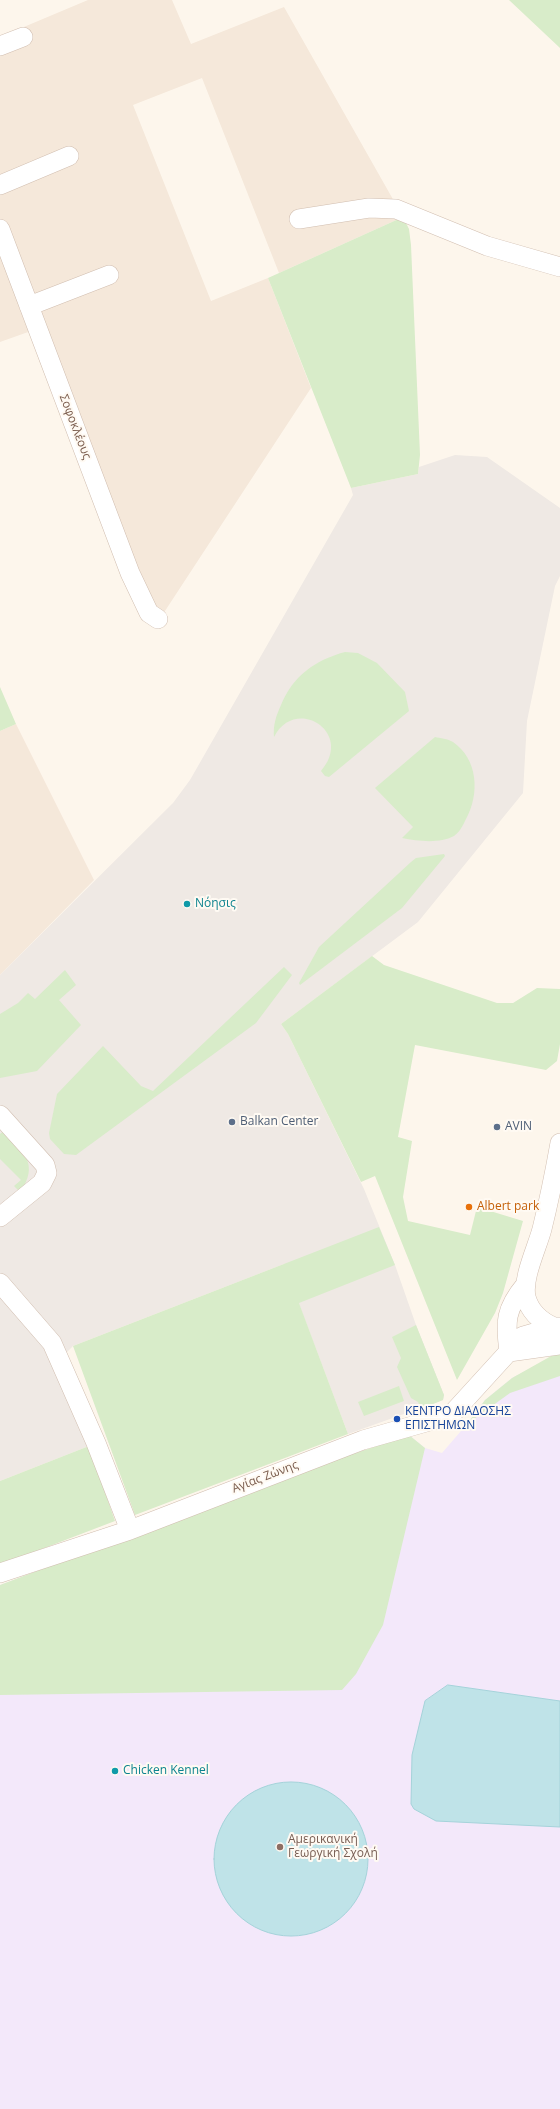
<!DOCTYPE html>
<html>
<head>
<meta charset="utf-8">
<style>
  body { margin:0 }
  canvas { display:block; background:#fdf6ec }
</style>
</head>
<body>
<canvas width="560" height="2109"></canvas>
<script>
const ctx = document.querySelector('canvas').getContext('2d');
ctx.lineJoin = 'round';
function fill(path, color) { ctx.fillStyle = color; ctx.fill(path, 'evenodd'); }
function trace(path, color, width, dash) { ctx.strokeStyle = color; ctx.lineWidth = width; ctx.lineCap = dash ? 'butt' : 'round'; ctx.setLineDash(dash || []); ctx.stroke(path); }
function write(font, color, halo, rows, align = 'center') {
  ctx.font = font + ' "Open Sans",sans-serif'; ctx.lineWidth = 4; ctx.setLineDash([]); ctx.textBaseline = 'middle'; ctx.strokeStyle = halo; ctx.fillStyle = color; for (const [text, x, y, turn = 0] of rows) {
    ctx.save(); ctx.translate(x, y); ctx.rotate((+turn || 0) * Math.PI / 180); ctx.textAlign = isNaN(turn) ? turn : align; if (halo) ctx.strokeText(text, 0, 0); ctx.fillText(text, 0, 0); ctx.restore();
  }
}
fill(new Path2D(`
  M 88,0 L 172,0 L 191,44 L 284,7 L 403,217 L 279,273 L 202,78 L 133,105 L 211,301 L 268,278 L 311,388 L 163,614 L 151,611 L 0,220 L 0,37 Z
  M 0,252 L 31,331 L 0,342 Z
  M 16,724 L 94,880 L 0,975 L 0,731 Z`), '#f5e8da');
fill(new Path2D(`
  M 455,455 L 487,457 L 560,508 L 560,576 L 555,586 L 527,721 L 523,793 L 418,922 L 281,1024 L 288,1034 L 364,1189 L 395,1265 L 416,1325 L 444,1395 L 443,1400 L 348,1434 L 284,1264 L 73,1346 L 61,1358 L 89,1446 L 0,1481 L 0,975 L 173,803 L 190,780 L 353,495 L 351,488 L 418,474 L 419,467 Z`), '#efe9e4');
fill(new Path2D(`
  M 560,1353 L 560,2109 L 0,2109 L 0,1585 L 409,1435 L 425,1448 L 442,1453 L 467,1424 L 485,1400 L 512,1378 Z`), '#f3e8fa');
fill(new Path2D(`
  M 509,0 L 560,0 L 560,48 Z
  M 403,217 L 409,229 L 411,245 L 420,455 L 418,474 L 351,488 L 268,278 Z
  M 345,652 L 358,653 L 377,663 L 405,692 L 409,711 L 329,777 L 325,776 L 321,771 C 355,732 295,695 274,737 C 273,725 276,716 281,705 C 293,676 315,660 345,652 Z
  M 0,687 L 16,724 L 0,731 Z
  M 435,737 C 440,738 448,739 453,742 C 478,759 480,794 466,819 C 463,825 460,832 454,836 C 439,844 418,841 402,838 L 413,827 L 375,788 Z
  M 444,854 L 445,856 L 402,908 L 300,985 L 299,983 L 319,947 L 411,862 L 416,858 Z
  M 372,956 L 384,965 L 497,1003 L 513,1003 L 537,988 L 560,989 L 560,1044 L 557,1061 L 546,1070 L 415,1045 L 398,1137 L 412,1141 L 403,1197 L 408,1221 L 470,1235 L 477,1207 L 523,1221 L 503,1293 L 495,1313 L 457,1380 L 375,1176 L 361,1182 L 288,1034 L 281,1024 Z
  M 284,967 L 292,975 L 256,1023 L 76,1155 L 64,1154 L 50,1139 L 49,1133 L 57,1094 L 103,1046 L 141,1086 L 153,1091 Z
  M 65,970 L 76,985 L 59,1000 L 81,1025 L 37,1071 L 0,1078 L 0,1014 L 18,1003 L 28,993 L 35,999 Z
  M 5,1130 C 23,1152 40,1164 20,1192 L 14,1186 L 21,1180 L 0,1159 L 0,1134 Z
  M 379,1227 L 395,1265 L 299,1303 L 348,1434 L 135,1515 L 73,1346 Z
  M 416,1325 L 444,1395 L 443,1400 L 421,1409 L 418,1402 L 411,1398 L 397,1367 L 401,1358 L 392,1337 Z
  M 560,1353 L 560,1376 L 510,1393 L 467,1424 L 485,1400 L 512,1378 L 553,1355 Z
  M 399,1386 L 404,1401 L 364,1416 L 358,1402 Z
  M 409,1435 L 425,1448 L 383,1625 L 356,1674 L 342,1690 L 0,1695 L 0,1585 L 285,1477 Z
  M 89,1446 L 115,1521 L 0,1565 L 0,1481 Z`), '#d8ecc9');
const water = new Path2D(`
  M 448,1685 L 560,1701 L 560,1827 L 436,1821 L 414,1809 L 411,1804 L 412,1755 L 425,1701 Z
  M214 1859a77 77 0 1 1 154 0a77 77 0 1 1-154 0Z`);
fill(water, '#bfe3e8');
trace(water, '#a5d3da', 1);
const minor = new Path2D(`
  M 0,46 L 23,37
  M 0,185 L 69,156
  M 299,219 L 369,208 L 396,209 L 487,246 L 560,267
  M 0,229 L 130,573 L 149,613 L 158,619
  M 29,306 L 109,275
  M 0,1115 L 45,1165 L 47,1173 L 42,1183 L 0,1217
  M 0,1283 L 52,1343 L 96,1443 L 130,1530
  M 554,1327 C 540,1321 530,1312 526,1297 C 522,1278 537,1248 542,1229 C 549,1201 555,1171 560,1143
  M 509,1352 C 505,1322 505,1309 526,1284
  M 509,1352 L 560,1345
  M 0,1573 L 130,1530 L 363,1440 L 451,1415 L 523,1336 L 554,1327 L 560,1327`);
trace(minor, '#d1beb0', 20);
trace(minor, '#fff', 19);
for (const [x, y, r, color] of [
  [187,904,4,"#0f9aa8"],
  [232,1122,4,"#5c6f8a"],
  [497,1127,4,"#5c6f8a"],
  [469,1207,4,"#e8710a"],
  [397,1419,4,"#1a4fb4"],
  [115,1771,4,"#0f9aa8"],
  [280,1847,4,"#8d6e63"]
]) { const dot = new Path2D(); dot.arc(x, y, r, 0, 2 * Math.PI); ctx.fillStyle = color; ctx.fill(dot); trace(dot, '#fffaf3', 1.5); }
write('12px', '#7a5c4d', '#fffaf3', [
  ["Σοφοκλέους",75,427,69],
  ["Αγίας Ζώνης",265,1477,-21]
]);
write('12px', '#0d838f', '#fffaf3', [
  ["Νόησις",195,904],
  ["Chicken Kennel",123,1771]
], 'left');
write('12px', '#4e5e75', '#fffaf3', [
  ["Balkan Center",240,1122],
  ["AVIN",505,1127]
], 'left');
write('12px', '#c56008', '#fffaf3', [
  ["Albert park",477,1207]
], 'left');
write('12px', '#164399', '#fffaf3', [
  ["ΚΕΝΤΡΟ ΔΙΑΔΟΣΗΣ",405,1412],
  ["ΕΠΙΣΤΗΜΩΝ",405,1426]
], 'left');
write('12px', '#785e54', '#fffaf3', [
  ["Αμερικανική",288,1840],
  ["Γεωργική Σχολή",288,1854]
], 'left');
</script>
</body>
</html>
